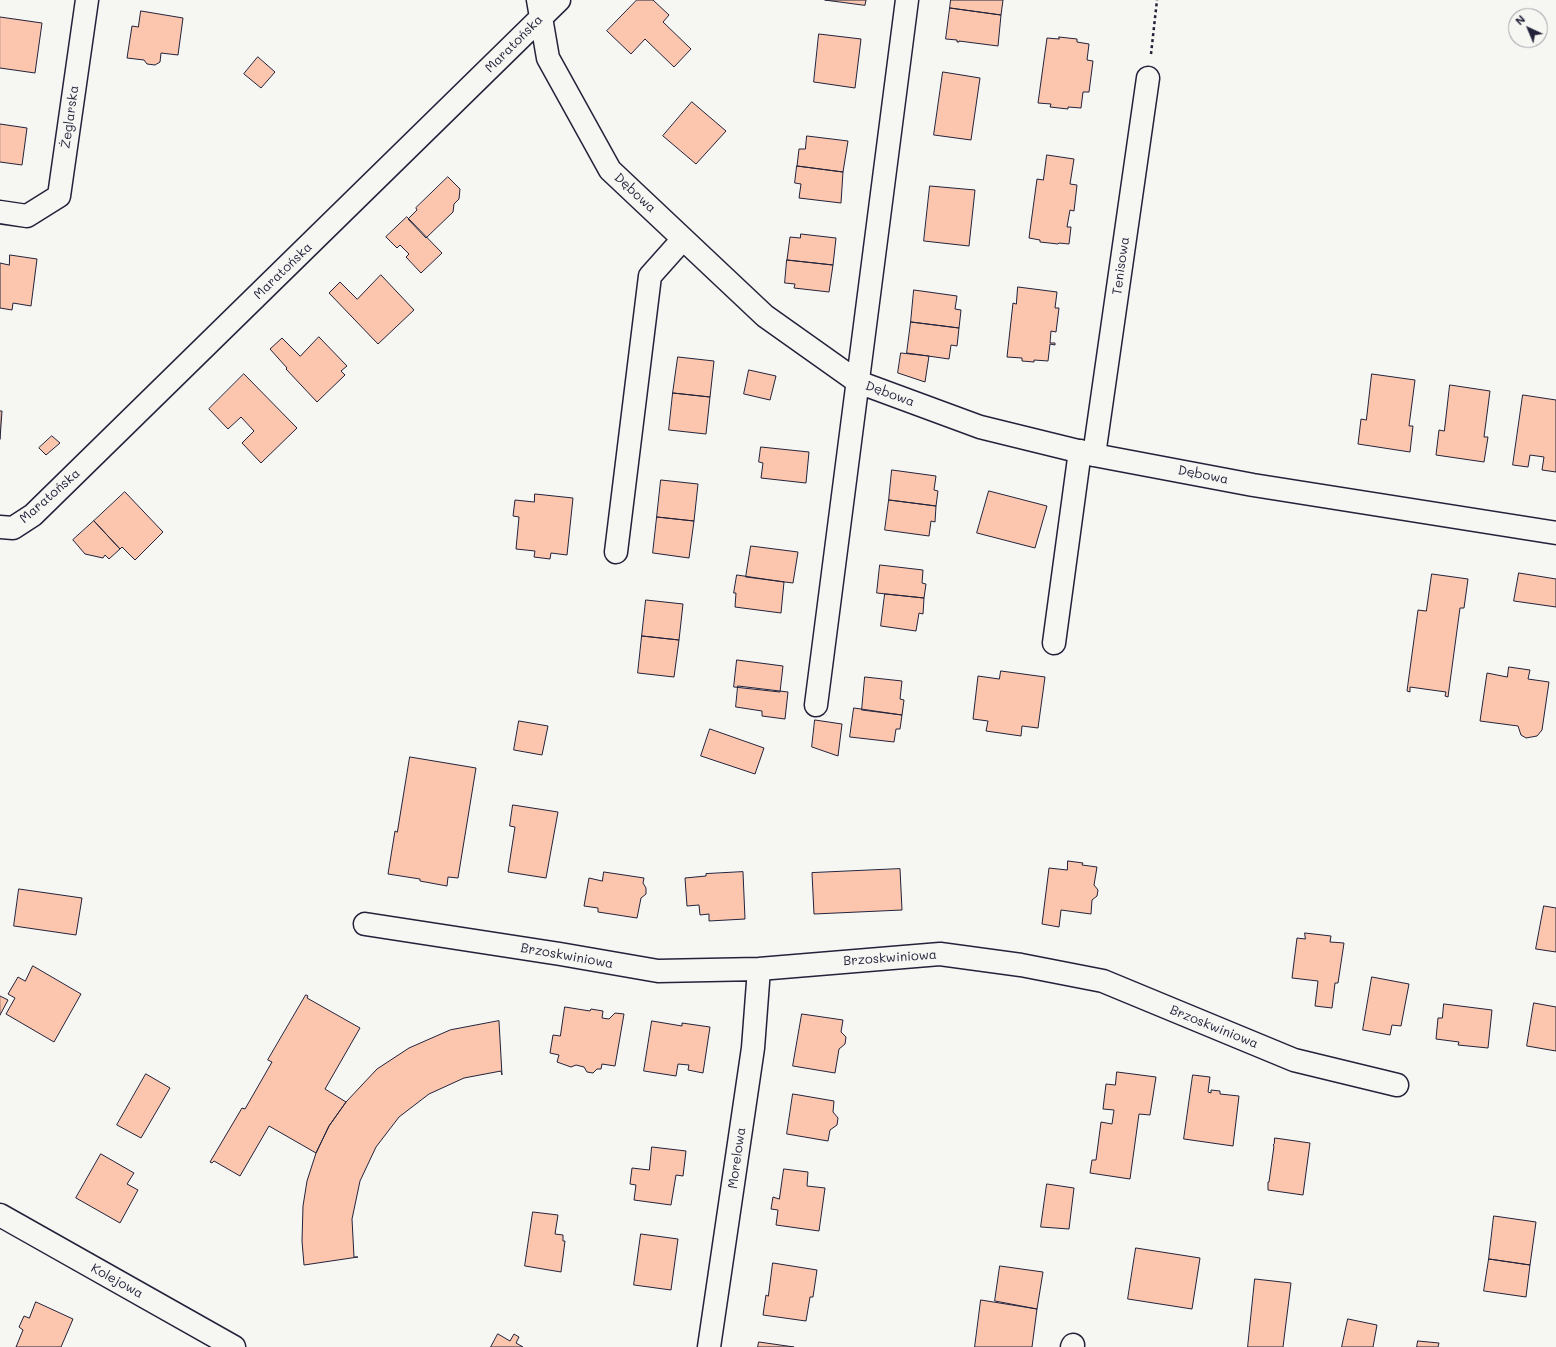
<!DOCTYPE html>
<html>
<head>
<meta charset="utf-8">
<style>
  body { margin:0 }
  #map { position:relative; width:1556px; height:1347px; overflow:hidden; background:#f6f6f2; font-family:Mali,sans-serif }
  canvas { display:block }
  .north { position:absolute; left:1508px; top:8px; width:40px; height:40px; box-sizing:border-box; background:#f6f6f2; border:1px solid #a1a1a9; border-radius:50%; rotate:316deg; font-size:11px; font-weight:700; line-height:16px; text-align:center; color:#22223b }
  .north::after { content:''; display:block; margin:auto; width:14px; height:18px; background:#22223b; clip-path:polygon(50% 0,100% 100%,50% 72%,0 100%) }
</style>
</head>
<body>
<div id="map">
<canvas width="1556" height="1347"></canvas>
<div class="north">N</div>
</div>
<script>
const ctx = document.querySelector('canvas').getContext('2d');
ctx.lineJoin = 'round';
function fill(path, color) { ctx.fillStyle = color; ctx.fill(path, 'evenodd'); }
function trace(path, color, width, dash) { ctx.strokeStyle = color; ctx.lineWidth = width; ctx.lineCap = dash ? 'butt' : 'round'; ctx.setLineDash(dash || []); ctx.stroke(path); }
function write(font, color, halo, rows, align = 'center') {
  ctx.font = font + ' Mali,sans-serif'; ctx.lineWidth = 3; ctx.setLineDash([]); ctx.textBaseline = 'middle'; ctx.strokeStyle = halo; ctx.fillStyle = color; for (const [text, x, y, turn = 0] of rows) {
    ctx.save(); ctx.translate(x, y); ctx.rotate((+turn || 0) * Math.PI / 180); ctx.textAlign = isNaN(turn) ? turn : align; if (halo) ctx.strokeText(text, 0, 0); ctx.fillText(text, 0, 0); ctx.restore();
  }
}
const building = new Path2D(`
  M 637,0 L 653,0 L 669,15 L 663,22 L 691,49 L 674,67 L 645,39 L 631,54 L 607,31 Z
  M 825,0 L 866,0 L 865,5 Z
  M 951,0 L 1003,0 L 1001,15 L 950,8 Z
  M 950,8 L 1001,15 L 998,46 L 959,41 L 959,42 L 957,42 L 957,40 L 946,39 Z
  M 141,11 L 183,18 L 178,55 L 161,53 L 160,62 L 155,65 L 147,64 L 144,60 L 127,58 L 132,26 L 138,27 Z
  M 0,17 L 42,23 L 35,73 L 0,68 Z
  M 819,34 L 861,39 L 855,88 L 814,82 Z
  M 1059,37 L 1077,39 L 1077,42 L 1089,44 L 1087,60 L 1093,61 L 1089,92 L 1083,92 L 1081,108 L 1068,107 L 1068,109 L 1050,107 L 1051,104 L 1038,103 L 1047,38 L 1059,39 Z
  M 258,57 L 275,72 L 261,88 L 244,74 Z
  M 943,72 L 980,78 L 971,140 L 934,135 Z
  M 692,102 L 726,131 L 696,164 L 663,136 Z
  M 0,124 L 27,128 L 22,165 L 0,162 Z
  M 807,136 L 848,141 L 843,172 L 797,166 L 799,149 L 805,149 Z
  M 1047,155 L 1074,159 L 1070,184 L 1077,185 L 1074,211 L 1070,210 L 1067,227 L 1071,227 L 1069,244 L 1059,243 L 1058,244 L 1040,242 L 1040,240 L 1029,238 L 1037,179 L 1043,180 Z
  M 797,166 L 843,172 L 841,203 L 799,198 L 801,184 L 795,183 Z
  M 448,177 L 460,189 L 459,199 L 454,204 L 453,212 L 426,238 L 408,219 L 417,210 L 416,208 Z
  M 930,186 L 975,190 L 969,246 L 924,241 Z
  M 407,217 L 442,253 L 421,273 L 406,257 L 409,254 L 400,245 L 397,248 L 386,237 Z
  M 801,234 L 836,238 L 833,265 L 787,260 L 790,237 L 800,238 Z
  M 10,255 L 37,259 L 31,306 L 13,303 L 12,310 L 0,308 L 0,263 L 9,265 Z
  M 787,260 L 833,265 L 829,292 L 794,288 L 795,284 L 785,283 Z
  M 381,275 L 414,310 L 378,344 L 329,293 L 340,282 L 357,299 Z
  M 1018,287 L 1057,292 L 1055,308 L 1059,308 L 1056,332 L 1051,331 L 1050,343 L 1055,343 L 1055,345 L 1050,344 L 1048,361 L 1034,360 L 1034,362 L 1022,361 L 1022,358 L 1007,357 L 1013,303 L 1016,304 Z
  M 914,290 L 957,296 L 955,309 L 961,310 L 959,328 L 911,322 Z
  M 911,322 L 959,328 L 957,346 L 951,345 L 949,359 L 907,353 Z
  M 319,337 L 347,366 L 341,371 L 345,375 L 317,402 L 286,369 L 287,368 L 270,349 L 282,338 L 300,356 Z
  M 901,353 L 929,356 L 925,382 L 898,373 Z
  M 678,357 L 714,361 L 710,397 L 673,393 Z
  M 749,370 L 776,376 L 770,400 L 744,394 Z
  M 244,374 L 297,428 L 261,463 L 242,443 L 254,431 L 241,417 L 228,429 L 209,409 Z
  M 1372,374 L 1415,380 L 1409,426 L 1413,426 L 1410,452 L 1358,444 L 1361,419 L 1366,420 Z
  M 1450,385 L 1490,391 L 1484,437 L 1488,437 L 1484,462 L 1436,455 L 1439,430 L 1444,431 Z
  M 673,393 L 710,397 L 706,434 L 669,430 Z
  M 1523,395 L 1556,400 L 1556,472 L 1542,470 L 1544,457 L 1530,455 L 1528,467 L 1513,465 Z
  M 0,411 L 2,411 L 0,439 Z
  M 52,436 L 60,443 L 46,455 L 39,448 Z
  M 761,447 L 809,452 L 806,483 L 761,478 L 763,463 L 759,462 Z
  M 892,470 L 936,476 L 934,490 L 938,491 L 936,506 L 889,500 Z
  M 661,480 L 698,484 L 694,521 L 657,517 Z
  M 989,491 L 1047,506 L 1035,548 L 977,533 Z
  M 125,492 L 163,532 L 135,560 L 122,547 L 120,549 L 94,521 Z
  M 535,494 L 573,498 L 567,555 L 551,553 L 550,559 L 534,557 L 535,551 L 516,549 L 519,517 L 513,516 L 515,500 L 534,502 Z
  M 889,500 L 936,506 L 935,522 L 931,521 L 929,536 L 885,530 Z
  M 657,517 L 694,521 L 689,558 L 653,553 Z
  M 94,521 L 120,549 L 109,559 L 105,555 L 103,558 L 85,554 L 73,540 Z
  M 751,546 L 798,552 L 793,583 L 746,577 Z
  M 880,565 L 923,570 L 922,583 L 926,584 L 924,598 L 877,593 Z
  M 1519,573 L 1556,579 L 1556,607 L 1514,601 Z
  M 1432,574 L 1468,579 L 1464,608 L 1460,608 L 1448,697 L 1445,696 L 1446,692 L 1410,687 L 1410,692 L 1407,691 L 1418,610 L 1426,611 Z
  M 737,575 L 784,582 L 781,613 L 735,607 L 736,593 L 734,593 Z
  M 885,594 L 924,598 L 923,614 L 919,613 L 916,631 L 881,626 Z
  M 646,600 L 683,604 L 679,640 L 642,636 Z
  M 642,636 L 679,640 L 674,677 L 638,673 Z
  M 737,660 L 783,666 L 780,692 L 734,687 Z
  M 1509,667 L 1530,670 L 1528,679 L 1549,682 L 1542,730 L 1537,736 L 1526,738 L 1521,735 L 1518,726 L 1480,721 L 1487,673 L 1507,677 Z
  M 1001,671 L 1045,677 L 1038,728 L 1022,726 L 1021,736 L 986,731 L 988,721 L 973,719 L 978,676 L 999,679 Z
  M 865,677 L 902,681 L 900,699 L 904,700 L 902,715 L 862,710 Z
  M 738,686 L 788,692 L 785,719 L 762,716 L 762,711 L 736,707 Z
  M 854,708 L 902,715 L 900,729 L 896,729 L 894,742 L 850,737 Z
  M 815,720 L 842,724 L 838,756 L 812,747 Z
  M 519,721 L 548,726 L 542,755 L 514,750 Z
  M 710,729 L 764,748 L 755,774 L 701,756 Z
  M 410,757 L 476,768 L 458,878 L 448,877 L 447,886 L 420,881 L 420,879 L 388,874 L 395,831 L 397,832 Z
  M 513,805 L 558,812 L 546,878 L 508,872 L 515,827 L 510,826 Z
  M 1068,861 L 1083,863 L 1082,865 L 1097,867 L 1094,885 L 1098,890 L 1097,896 L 1092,900 L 1091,914 L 1061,910 L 1059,927 L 1042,924 L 1049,868 L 1067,870 Z
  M 900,869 L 902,910 L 814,914 L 812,873 Z
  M 604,872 L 644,878 L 643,883 L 646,888 L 646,894 L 641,898 L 637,918 L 598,912 L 598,908 L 584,906 L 589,878 L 602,881 Z
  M 743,872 L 745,919 L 709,921 L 709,914 L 700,915 L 699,905 L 687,906 L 685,878 L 706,876 L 706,874 Z
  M 19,889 L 82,898 L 76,935 L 14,926 Z
  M 1544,906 L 1556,908 L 1556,952 L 1536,949 Z
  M 1305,933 L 1331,936 L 1330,942 L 1344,943 L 1338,983 L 1335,983 L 1332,1008 L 1315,1006 L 1318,981 L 1292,978 L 1297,938 L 1305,939 Z
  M 33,966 L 81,994 L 54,1042 L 6,1014 L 15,998 L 8,994 L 18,977 L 25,981 Z
  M 1372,977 L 1409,984 L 1401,1026 L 1392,1025 L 1390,1035 L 1363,1030 Z
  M 306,995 L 308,996 L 307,998 L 360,1028 L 325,1089 L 346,1102 L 329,1126 L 316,1153 L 269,1126 L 240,1176 L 214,1161 L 212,1163 L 210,1162 L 242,1108 L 245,1109 L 272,1062 L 268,1060 Z
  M 0,996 L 8,1000 L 0,1015 Z
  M 1534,1003 L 1556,1007 L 1556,1051 L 1527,1046 Z
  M 1444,1004 L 1492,1010 L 1488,1048 L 1458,1045 L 1459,1042 L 1436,1039 L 1438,1018 L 1442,1018 Z
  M 565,1007 L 590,1011 L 591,1009 L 603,1011 L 602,1018 L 609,1019 L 615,1013 L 624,1014 L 615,1066 L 602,1064 L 601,1069 L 597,1069 L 593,1073 L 587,1072 L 584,1067 L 576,1065 L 571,1067 L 557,1062 L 559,1055 L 550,1053 L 553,1035 L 560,1036 Z
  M 802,1014 L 843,1020 L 841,1032 L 846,1037 L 845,1044 L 839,1049 L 835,1073 L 793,1066 Z
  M 499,1021 L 502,1075 L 501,1071 L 464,1078 L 429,1094 L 399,1117 L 376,1147 L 360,1181 L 352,1219 L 354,1257 L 358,1257 L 304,1265 L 302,1241 L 303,1206 L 307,1181 L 316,1153 L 329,1126 L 346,1102 L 377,1069 L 409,1048 L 450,1030 Z
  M 652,1021 L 682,1026 L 682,1023 L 710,1027 L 703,1073 L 688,1070 L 689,1065 L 678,1064 L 676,1076 L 644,1071 Z
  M 1117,1072 L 1156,1077 L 1150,1115 L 1139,1114 L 1130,1179 L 1090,1173 L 1092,1160 L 1096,1160 L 1101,1122 L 1112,1124 L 1114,1110 L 1103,1109 L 1106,1084 L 1115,1085 Z
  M 146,1074 L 170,1088 L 141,1138 L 117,1125 Z
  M 1193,1075 L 1210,1077 L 1208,1092 L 1211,1093 L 1211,1090 L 1220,1091 L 1220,1094 L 1239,1096 L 1233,1146 L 1184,1139 Z
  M 793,1094 L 834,1101 L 833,1112 L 838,1118 L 837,1125 L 830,1130 L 828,1141 L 787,1134 Z
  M 1275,1138 L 1310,1143 L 1303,1195 L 1268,1190 L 1268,1182 L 1269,1182 L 1274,1146 L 1273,1145 L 1274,1144 Z
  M 652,1147 L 686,1151 L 683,1176 L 676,1175 L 671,1205 L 634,1200 L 636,1185 L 630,1184 L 632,1168 L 649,1170 Z
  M 101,1154 L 134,1173 L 127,1184 L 138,1190 L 120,1223 L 76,1198 Z
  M 784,1169 L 808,1172 L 807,1186 L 825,1188 L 819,1231 L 776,1225 L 778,1210 L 771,1209 L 773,1197 L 779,1199 Z
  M 1047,1184 L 1074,1188 L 1069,1229 L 1041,1227 Z
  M 533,1212 L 558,1215 L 555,1234 L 563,1235 L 563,1241 L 565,1241 L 561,1272 L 525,1266 Z
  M 1494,1216 L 1536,1222 L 1530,1265 L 1489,1259 Z
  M 641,1234 L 678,1239 L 671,1290 L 634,1285 Z
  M 1136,1248 L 1200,1258 L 1192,1309 L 1128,1299 Z
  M 1489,1259 L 1530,1265 L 1526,1297 L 1484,1291 Z
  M 773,1263 L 817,1270 L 813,1297 L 810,1297 L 806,1321 L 763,1315 L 766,1295 L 768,1296 Z
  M 1000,1266 L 1043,1272 L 1037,1309 L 995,1301 Z
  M 1255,1279 L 1291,1283 L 1283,1347 L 1248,1347 Z
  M 981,1300 L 1037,1309 L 1032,1347 L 975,1347 Z
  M 36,1302 L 73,1319 L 61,1347 L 16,1347 L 23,1330 L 19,1327 L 24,1316 L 29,1318 Z
  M 1348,1319 L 1377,1325 L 1373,1347 L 1342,1347 Z
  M 498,1334 L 510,1341 L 514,1334 L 519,1337 L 516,1343 L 523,1347 L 491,1347 Z
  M 1418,1341 L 1439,1343 L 1438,1347 L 1417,1347 Z
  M 759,1342 L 794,1347 L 758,1347 Z`);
fill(building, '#fcc6ae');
trace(building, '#22223b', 1);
const minor = new Path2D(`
  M 538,0 L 548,58 L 610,170 L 765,316 L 858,382 L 980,427 L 1094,455 L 1253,485 L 1556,533
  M 0,212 L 27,216 L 59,196 L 87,0
  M 1094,455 L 1148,78
  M 0,527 L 13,528 L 33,515 L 559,0
  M 616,552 L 650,276 L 683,239
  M 1054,643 L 1080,451
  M 816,705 L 907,0
  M 365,924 L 560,954 L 658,971 L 759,969 L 940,954 L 1021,965 L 1103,981 L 1294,1060 L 1397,1085
  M 0,1215 L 234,1347
  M 709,1347 L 753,1048 L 759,969
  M 1072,1347 L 1073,1345`);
trace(minor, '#22223b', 25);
trace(new Path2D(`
  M 1151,54 L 1157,0`), '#22223b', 2.5, [3, 3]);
trace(minor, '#f6f6f2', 22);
write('13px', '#22223b', '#f6f6f2', [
  ["Maratońska",514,44,-45],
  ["Żeglarska",70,117,-82],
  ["Dębowa",635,193,43],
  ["Tenisowa",1121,266,-82],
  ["Maratońska",283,271,-44],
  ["Dębowa",890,394,20],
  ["Dębowa",1203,475,11],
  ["Maratońska",50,496,-41],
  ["Brzoskwiniowa",567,956,10],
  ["Brzoskwiniowa",890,958,-4],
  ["Brzoskwiniowa",1214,1027,22],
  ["Morelowa",737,1158,-82],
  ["Kolejowa",117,1281,29]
]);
</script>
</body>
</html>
